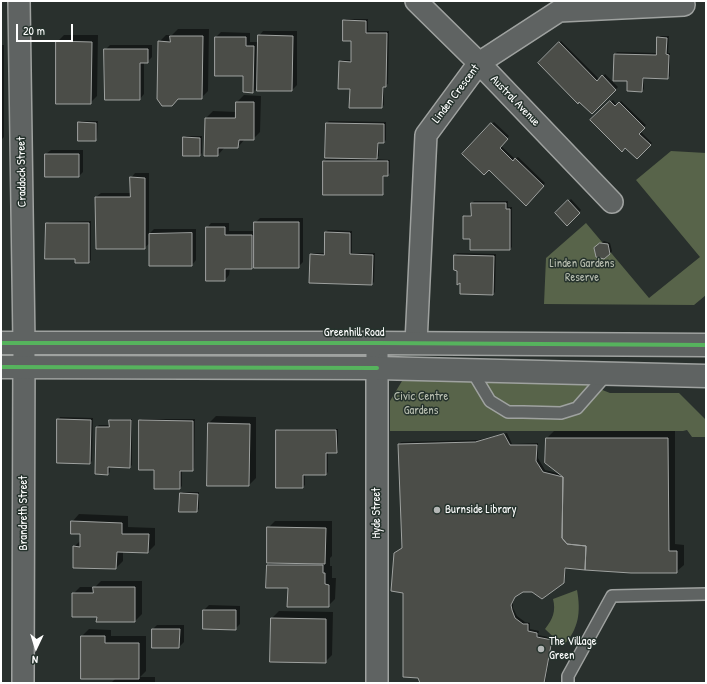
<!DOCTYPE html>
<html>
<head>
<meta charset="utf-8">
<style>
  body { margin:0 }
  #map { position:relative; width:707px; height:684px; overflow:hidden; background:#29302d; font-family:"Patrick Hand",sans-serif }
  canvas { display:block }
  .frame { position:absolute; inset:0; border:2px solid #fff; pointer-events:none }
  .north { position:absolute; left:16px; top:628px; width:40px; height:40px; -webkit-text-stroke:3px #26332d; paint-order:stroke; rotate:184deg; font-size:11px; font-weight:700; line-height:16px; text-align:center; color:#fff }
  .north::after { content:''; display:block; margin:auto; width:14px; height:18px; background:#fff; clip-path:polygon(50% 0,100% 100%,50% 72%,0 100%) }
  .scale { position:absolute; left:16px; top:24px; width:57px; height:18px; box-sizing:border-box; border:2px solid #fff; border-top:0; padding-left:5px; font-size:12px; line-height:14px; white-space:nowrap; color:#fff; -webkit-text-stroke:3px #26332d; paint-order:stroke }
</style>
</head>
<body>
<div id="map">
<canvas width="707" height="684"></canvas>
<div class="frame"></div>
<div class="north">N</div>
<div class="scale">20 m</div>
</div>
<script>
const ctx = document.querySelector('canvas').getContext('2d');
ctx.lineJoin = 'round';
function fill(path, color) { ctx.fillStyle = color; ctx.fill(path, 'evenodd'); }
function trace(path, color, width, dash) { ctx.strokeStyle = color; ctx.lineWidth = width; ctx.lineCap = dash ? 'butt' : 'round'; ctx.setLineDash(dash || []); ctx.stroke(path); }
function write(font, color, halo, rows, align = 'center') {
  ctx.font = font + ' "Patrick Hand",sans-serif'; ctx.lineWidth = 3; ctx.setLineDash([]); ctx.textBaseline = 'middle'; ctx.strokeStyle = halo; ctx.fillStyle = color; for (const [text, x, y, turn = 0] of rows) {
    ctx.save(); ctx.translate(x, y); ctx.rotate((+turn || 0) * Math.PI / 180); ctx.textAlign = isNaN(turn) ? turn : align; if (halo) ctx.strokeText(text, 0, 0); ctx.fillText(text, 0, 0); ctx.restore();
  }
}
fill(new Path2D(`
  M 671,151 L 706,153 L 706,295 L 694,305 L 544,304 L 546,258 L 586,223 L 649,298 L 700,257 L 636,180 Z
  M 414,376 L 587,384 L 610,393 L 679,393 L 706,420 L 706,437 L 692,437 L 687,430 L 683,431 L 390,431 L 390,401 L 402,381 Z
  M 577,590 C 581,612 579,629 563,646 L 545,629 C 553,619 556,611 553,599 Z`), '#58644a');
fill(new Path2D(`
  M 346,19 L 368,19 L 368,31 L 389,31 L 388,84 L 384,86 L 384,105 L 382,107 L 351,88 L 340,62 L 342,60 L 352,60 L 352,40 L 344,21 Z
  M 178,29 L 209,29 L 208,91 L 201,98 L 179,98 L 159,42 L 166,35 L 172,35 Z
  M 263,31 L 297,31 L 297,85 L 292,90 L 258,87 L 253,92 L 244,76 L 216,37 L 221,32 L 250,33 L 250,42 L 259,42 L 259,36 Z
  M 64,35 L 98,35 L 97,96 L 90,103 L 57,42 Z
  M 660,36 L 669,36 L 668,53 L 670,53 L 670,76 L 668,78 L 644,77 L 644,89 L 642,91 L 628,80 L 615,54 L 617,52 L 657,53 L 658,38 Z
  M 561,41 L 600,80 L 605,74 L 618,87 L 592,113 L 539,63 Z
  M 1,45 L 4,45 L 4,137 L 1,140 Z
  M 110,45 L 152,45 L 152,57 L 147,62 L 144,62 L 144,94 L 140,99 L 105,50 Z
  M 244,95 L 261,96 L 260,132 L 253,139 L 245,139 L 238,147 L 225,147 L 218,155 L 206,118 L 213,111 L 236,112 L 237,102 Z
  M 613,100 L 617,105 L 621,101 L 646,125 L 640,131 L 652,143 L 637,158 L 625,147 L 592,120 Z
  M 81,121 L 98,121 L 97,138 L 95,140 L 79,123 Z
  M 329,121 L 386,122 L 386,140 L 384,142 L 379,142 L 379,156 L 375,159 L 390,160 L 390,173 L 388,175 L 384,175 L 384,192 L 382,194 L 324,161 L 326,159 L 357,159 L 357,158 L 327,123 Z
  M 494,122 L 509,136 L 501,146 L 515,159 L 518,157 L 545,183 L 526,204 L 489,169 L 463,154 Z
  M 186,136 L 202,136 L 202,153 L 200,155 L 184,138 Z
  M 51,150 L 83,150 L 83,172 L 79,176 L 46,154 Z
  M 135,173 L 149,173 L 149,234 L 154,229 L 196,229 L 196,260 L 192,265 L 150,243 L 144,248 L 96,197 L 101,193 L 131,193 L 131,178 Z
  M 571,199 L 581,210 L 567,224 L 556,213 Z
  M 474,201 L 508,201 L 508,207 L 512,207 L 512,247 L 510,249 L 471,238 L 464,217 L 466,215 L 472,215 L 472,203 Z
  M 260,218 L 303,218 L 303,262 L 298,267 L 255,264 L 251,268 L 230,268 L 229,275 L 225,280 L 207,228 L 211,223 L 229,223 L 229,231 L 255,231 L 255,223 Z
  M 91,221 L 91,260 L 89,262 L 76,258 L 47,224 L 49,222 Z
  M 328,230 L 352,231 L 352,253 L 375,253 L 374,282 L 372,284 L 310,282 L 311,255 L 313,253 L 325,253 L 326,232 Z
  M 604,241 L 610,243 L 612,251 L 610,254 L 595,248 Z
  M 457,253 L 496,254 L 495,292 L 493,294 L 461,282 L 455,255 Z
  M 216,416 L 256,417 L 256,478 L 249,485 L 209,423 Z
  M 60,417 L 93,418 L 92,461 L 90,463 L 58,462 L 58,420 Z
  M 112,419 L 132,419 L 132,465 L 130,467 L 110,466 L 110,472 L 108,474 L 97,427 L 99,425 L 110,425 L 110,421 Z
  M 142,419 L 195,419 L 194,468 L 192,470 L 182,470 L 182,486 L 180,488 L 155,469 L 140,421 Z
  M 279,429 L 338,429 L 338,450 L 336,452 L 328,452 L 328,472 L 326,474 L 305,474 L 305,485 L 303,487 L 277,431 Z
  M 554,431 L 675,431 L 675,544 L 684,545 L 684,565 L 676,572 L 566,567 L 565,580 L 563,582 L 533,591 L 523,591 L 516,595 L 513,603 L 513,608 L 517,616 L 525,622 L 530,623 L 530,629 L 539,631 L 538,635 L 553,638 L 545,683 L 421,683 L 403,548 L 399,444 L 401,442 L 478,440 L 507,433 L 512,444 L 538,443 L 538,458 L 545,470 L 561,474 L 547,438 Z
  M 183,492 L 199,492 L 199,509 L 197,511 L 181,494 Z
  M 79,514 L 128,516 L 128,527 L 155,528 L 155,545 L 148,552 L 123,551 L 123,561 L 116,568 L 74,547 L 81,540 L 81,533 L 72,522 Z
  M 275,521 L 332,521 L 332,556 L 330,558 L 330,566 L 332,566 L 332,578 L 336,578 L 335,599 L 328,606 L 289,587 L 268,565 L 270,562 L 268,528 Z
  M 101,581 L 142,581 L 142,614 L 135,621 L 98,616 L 73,594 L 80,587 L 95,587 Z
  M 209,605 L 240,606 L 240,624 L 235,629 L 204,610 Z
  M 279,611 L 333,612 L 332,655 L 325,662 L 272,618 Z
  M 157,625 L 184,625 L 184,642 L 179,647 L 153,629 Z
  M 89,629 L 111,630 L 111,636 L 146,636 L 146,671 L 140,677 L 155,677 L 155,683 L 111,683 L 116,678 L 82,636 Z
  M 289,682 L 306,682 L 306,683 L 288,683 Z`), '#0007');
const building = new Path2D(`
  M 343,20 L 366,21 L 366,33 L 387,33 L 386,87 L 383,87 L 382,108 L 349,108 L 350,89 L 338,89 L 339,61 L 351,62 L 351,41 L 343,41 Z
  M 258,35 L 293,36 L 292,91 L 257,91 Z
  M 170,36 L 203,36 L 202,99 L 178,99 L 172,106 L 162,106 L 157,99 L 158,41 L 170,42 Z
  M 215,37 L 246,37 L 246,46 L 254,46 L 253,93 L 243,92 L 243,76 L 215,76 Z
  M 657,37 L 667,38 L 666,54 L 669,55 L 668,79 L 643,78 L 642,92 L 627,91 L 627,81 L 613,81 L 614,54 L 656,55 Z
  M 56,41 L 92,42 L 91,104 L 56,104 Z
  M 559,42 L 597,81 L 602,75 L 616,90 L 592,114 L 579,102 L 578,104 L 538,63 Z
  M 104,49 L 148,49 L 148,63 L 140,63 L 140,100 L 105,100 Z
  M 610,101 L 615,106 L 619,102 L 645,128 L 639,134 L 651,145 L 637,159 L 625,148 L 622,152 L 590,120 Z
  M 236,102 L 254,102 L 254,140 L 239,140 L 238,148 L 218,148 L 218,156 L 204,156 L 205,118 L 235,118 Z
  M 78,122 L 96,123 L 96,141 L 78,141 Z
  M 326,123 L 384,124 L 384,143 L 378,143 L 377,159 L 325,158 Z
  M 491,123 L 508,139 L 500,148 L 513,161 L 515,158 L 544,186 L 526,206 L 489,170 L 484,175 L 462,154 Z
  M 183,137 L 200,138 L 200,156 L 183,156 Z
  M 45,154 L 79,154 L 79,177 L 45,177 Z
  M 323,161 L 388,161 L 388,176 L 383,176 L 383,195 L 323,195 Z
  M 130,177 L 145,178 L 145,249 L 96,249 L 95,197 L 130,197 Z
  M 568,200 L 580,213 L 567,226 L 555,213 Z
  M 471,203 L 506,203 L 506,209 L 510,209 L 510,250 L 470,250 L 470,239 L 463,239 L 463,216 L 471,216 Z
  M 254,222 L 299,222 L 299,268 L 254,268 Z
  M 46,223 L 89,223 L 89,263 L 75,263 L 75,259 L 45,259 Z
  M 206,227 L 225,227 L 225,235 L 252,235 L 252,269 L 225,269 L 225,281 L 206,281 Z
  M 325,232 L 350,233 L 350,254 L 373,255 L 372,285 L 309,283 L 310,254 L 324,255 Z
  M 192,233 L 192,266 L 149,266 L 149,234 Z
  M 600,243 L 608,244 L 610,254 L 604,259 L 596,257 L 594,248 Z
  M 454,255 L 494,256 L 493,295 L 460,294 L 460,283 L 457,285 L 457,271 L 454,270 Z
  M 57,419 L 91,420 L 90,464 L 57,463 Z
  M 109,420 L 131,420 L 130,468 L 108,467 L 108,475 L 95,474 L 96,427 L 109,427 Z
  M 139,420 L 193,421 L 193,471 L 180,471 L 180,489 L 154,489 L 154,470 L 139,470 Z
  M 208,423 L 250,424 L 249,486 L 207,486 Z
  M 276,430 L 336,430 L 337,453 L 326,453 L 326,475 L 303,475 L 303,488 L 276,488 Z
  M 504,434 L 510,445 L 537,445 L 536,461 L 543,472 L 563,477 L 562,538 L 567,544 L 586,546 L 585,570 L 565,568 L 564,583 L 542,599 L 532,592 L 523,592 L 515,597 L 511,605 L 512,610 L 515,618 L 523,624 L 528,624 L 528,631 L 537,633 L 537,637 L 552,640 L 544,683 L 420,683 L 418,678 L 403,677 L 403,593 L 391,591 L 394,553 L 402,548 L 398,444 L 475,442 Z
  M 546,438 L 668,438 L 669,551 L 677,551 L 677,573 L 631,573 L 585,570 L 586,546 L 567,544 L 562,538 L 563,477 L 545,463 Z
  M 180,493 L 198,494 L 197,512 L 179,512 Z
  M 71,521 L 122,523 L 122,534 L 149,534 L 148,553 L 117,552 L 116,569 L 73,568 L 73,546 L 80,547 L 80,534 L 71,534 Z
  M 267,527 L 326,528 L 325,564 L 267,563 Z
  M 267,565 L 323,565 L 323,573 L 325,573 L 325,584 L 329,585 L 329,607 L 287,607 L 288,588 L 266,588 Z
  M 93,587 L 135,587 L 135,622 L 96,622 L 97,617 L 72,617 L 72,593 L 93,593 Z
  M 203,610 L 236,610 L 236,630 L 203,629 Z
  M 271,618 L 326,619 L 326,663 L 270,662 Z
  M 152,629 L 180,629 L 179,648 L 152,648 Z
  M 81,636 L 105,636 L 105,643 L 139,643 L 139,679 L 81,679 Z`);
fill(building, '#4b4d48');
trace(building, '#9fa2a0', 1);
const lane = new Path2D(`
  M 472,371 L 490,401 L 508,412 L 523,412 L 561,413 L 577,408 L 607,374
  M 568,683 L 568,676 L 612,596 L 706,594`);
const street = new Path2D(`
  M 19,1 L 24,344 L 23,683
  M 416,1 L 479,63 L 612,202
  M 377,343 L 377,683
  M 416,343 L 426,135 L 479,63 L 559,11 L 684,5`);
const secondary = new Path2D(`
  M 1,343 L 377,343 L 706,345
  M 1,367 L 377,368 L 706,376`);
trace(lane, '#9fa2a0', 14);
trace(street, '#9fa2a0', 24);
trace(secondary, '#9fa2a0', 25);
trace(lane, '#5f6362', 11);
trace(street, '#5f6362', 21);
trace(secondary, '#5f6362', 22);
trace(new Path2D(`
  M 1,343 L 377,343 L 706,345
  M 1,367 L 377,368`), '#56b35d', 4);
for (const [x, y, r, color] of [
  [437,510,4,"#b4b7b6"],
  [541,649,4,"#b4b7b6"]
]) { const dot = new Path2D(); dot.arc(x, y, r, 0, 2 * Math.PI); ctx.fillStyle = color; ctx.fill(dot); trace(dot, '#26332d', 1.5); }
write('12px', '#fff', '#26332d', [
  ["Linden Crescent",456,94,-53],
  ["Austral Avenue",515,101,46],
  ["Craddock Street",22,172,-91],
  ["Greenhill Road",354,333],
  ["Brandreth Street",24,513,-90],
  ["Hyde Street",377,513,-90]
]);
write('12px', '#b7bdaf', '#26332d', [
  ["Linden Gardens",582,264],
  ["Reserve",582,278],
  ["Civic Centre",421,397],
  ["Gardens",421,411]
]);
write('12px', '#fff', '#26332d', [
  ["Burnside Library",445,510],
  ["The Village",549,642],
  ["Green",549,656]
], 'left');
</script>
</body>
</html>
